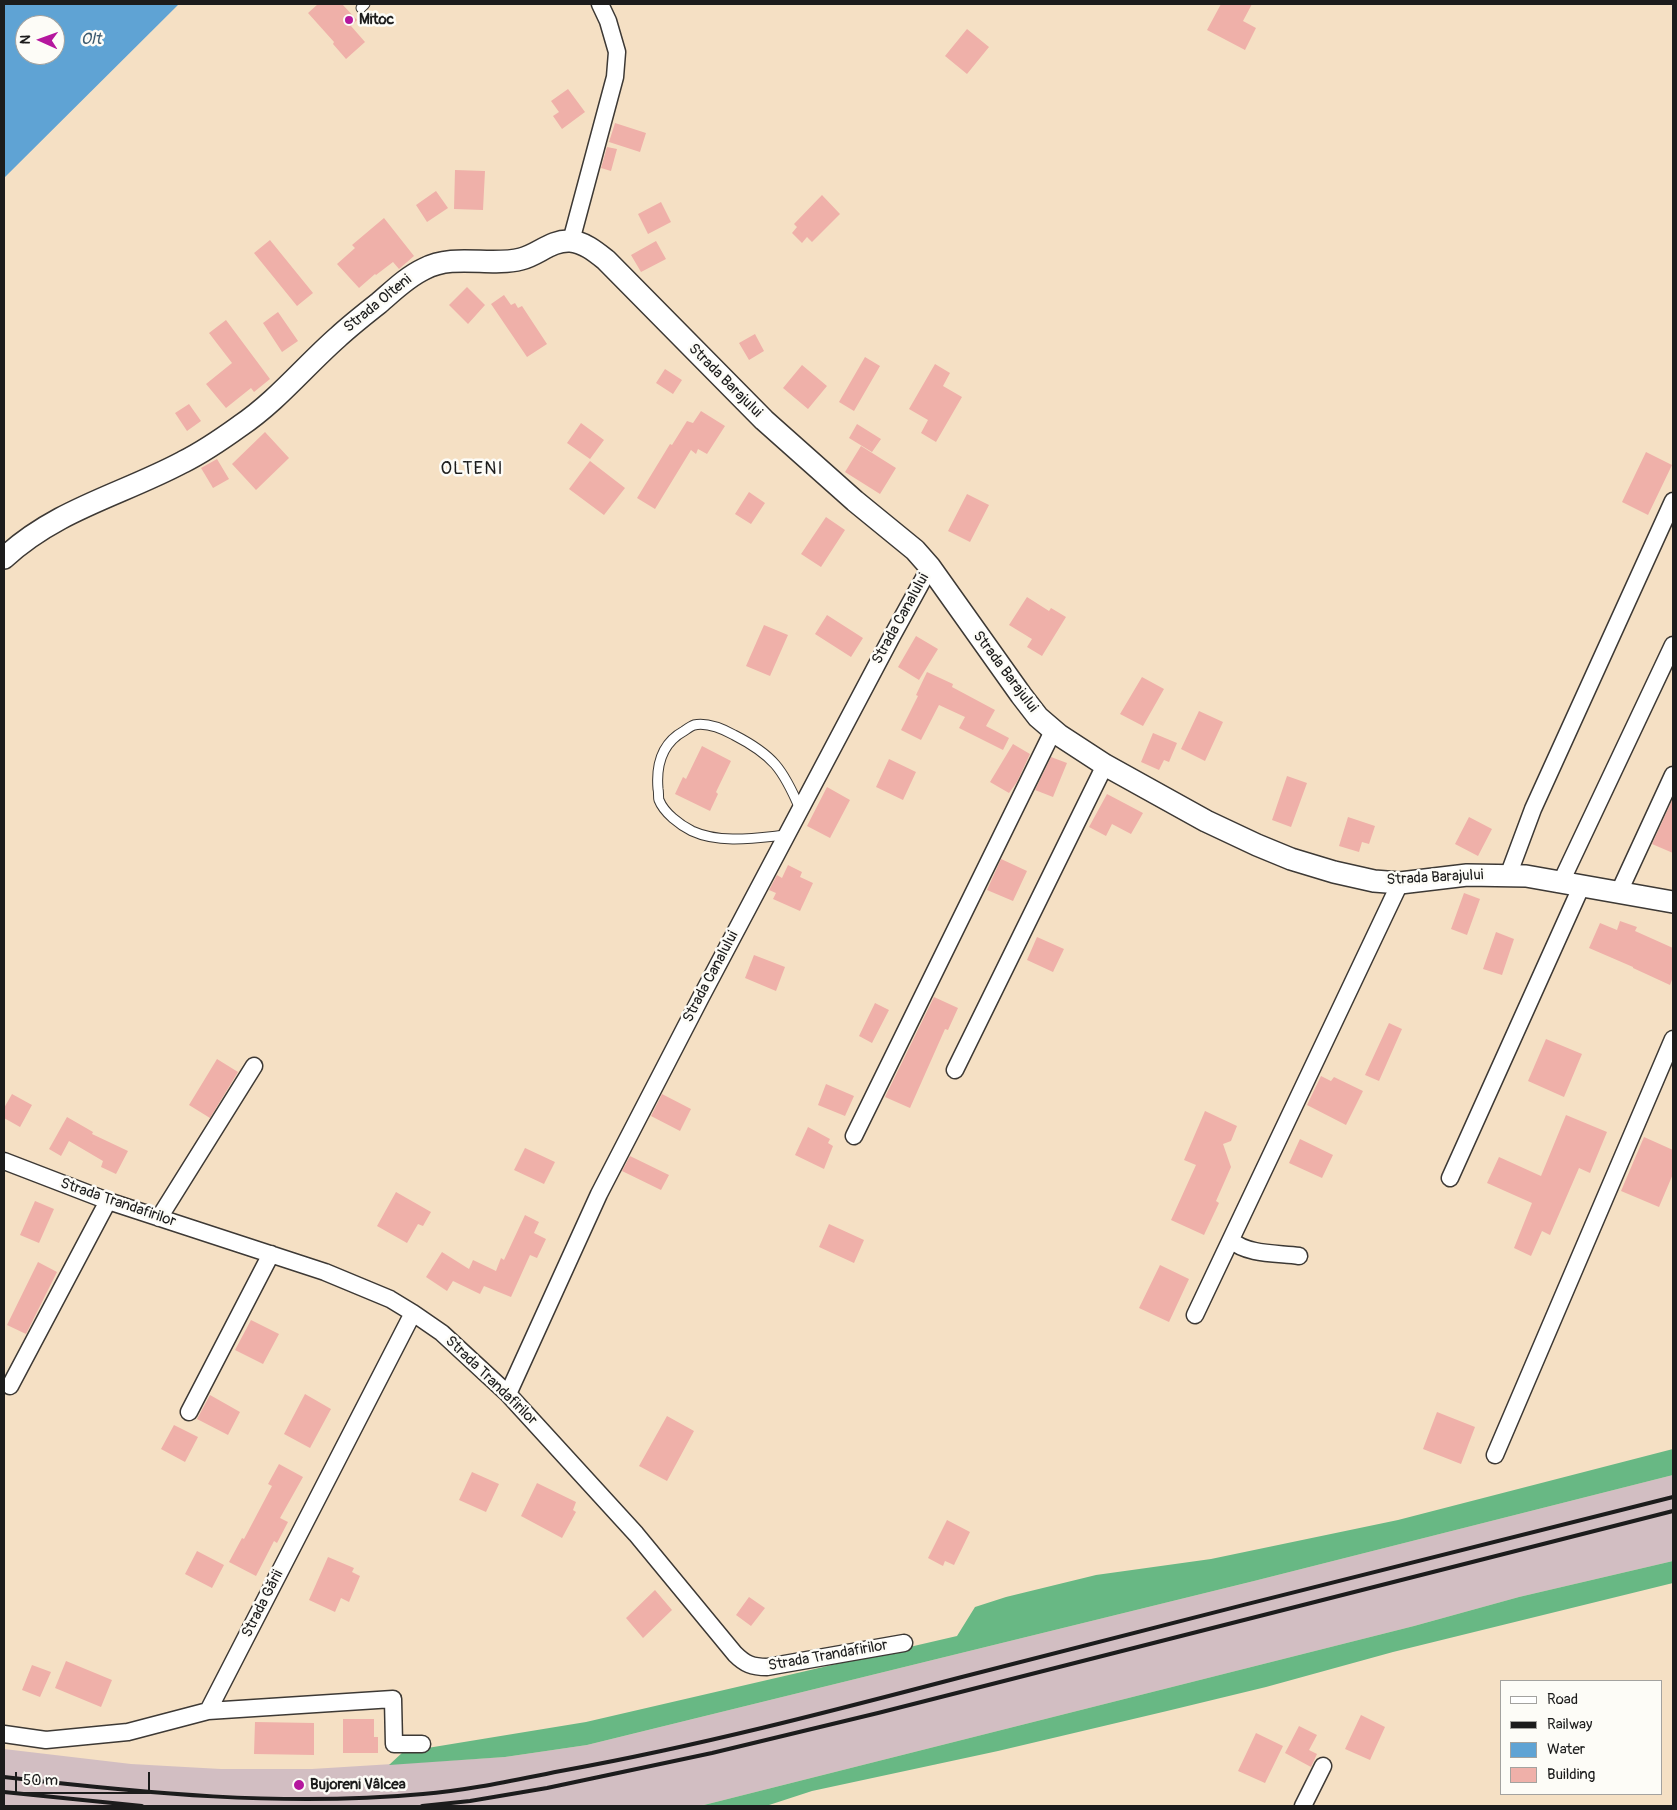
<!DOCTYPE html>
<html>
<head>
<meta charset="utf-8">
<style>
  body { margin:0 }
  #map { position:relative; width:1677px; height:1810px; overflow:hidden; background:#f5e0c4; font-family:Pangolin,sans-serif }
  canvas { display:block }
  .frame { position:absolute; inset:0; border:5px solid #1c1c1c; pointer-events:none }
  .legend { position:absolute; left:1500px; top:1680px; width:162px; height:115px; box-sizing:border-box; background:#fdfcf7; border:1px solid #a3a29f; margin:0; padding:6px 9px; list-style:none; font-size:15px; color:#1c1c1c }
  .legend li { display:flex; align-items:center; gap:10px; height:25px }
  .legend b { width:25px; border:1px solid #a3a29f }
  .north { position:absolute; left:15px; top:15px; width:50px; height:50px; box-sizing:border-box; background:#fdfcf7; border:1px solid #a3a29f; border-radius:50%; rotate:272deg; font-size:14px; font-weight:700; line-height:20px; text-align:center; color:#1c1c1c }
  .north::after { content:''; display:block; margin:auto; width:18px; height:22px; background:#b5179e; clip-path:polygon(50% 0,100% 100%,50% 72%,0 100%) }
  .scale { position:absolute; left:15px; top:1772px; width:135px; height:22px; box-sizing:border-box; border:2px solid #1c1c1c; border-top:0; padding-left:6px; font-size:15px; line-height:18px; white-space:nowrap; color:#1c1c1c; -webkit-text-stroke:4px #fdfcf7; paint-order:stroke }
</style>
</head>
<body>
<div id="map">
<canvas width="1677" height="1810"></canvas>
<div class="frame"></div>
<ul class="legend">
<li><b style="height:6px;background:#fff"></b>Road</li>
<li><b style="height:6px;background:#1c1c1c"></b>Railway</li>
<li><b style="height:14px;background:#5fa3d4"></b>Water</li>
<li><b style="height:14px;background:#efb0a9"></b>Building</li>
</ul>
<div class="north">N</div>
<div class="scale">50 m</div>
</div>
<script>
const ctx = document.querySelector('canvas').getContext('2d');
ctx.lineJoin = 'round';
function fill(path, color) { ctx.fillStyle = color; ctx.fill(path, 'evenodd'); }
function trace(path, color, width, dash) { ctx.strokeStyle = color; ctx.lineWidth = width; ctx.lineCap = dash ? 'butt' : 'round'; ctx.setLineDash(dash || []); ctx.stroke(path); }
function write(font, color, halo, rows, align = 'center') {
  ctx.font = font + ' Pangolin,sans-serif'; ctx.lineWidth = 5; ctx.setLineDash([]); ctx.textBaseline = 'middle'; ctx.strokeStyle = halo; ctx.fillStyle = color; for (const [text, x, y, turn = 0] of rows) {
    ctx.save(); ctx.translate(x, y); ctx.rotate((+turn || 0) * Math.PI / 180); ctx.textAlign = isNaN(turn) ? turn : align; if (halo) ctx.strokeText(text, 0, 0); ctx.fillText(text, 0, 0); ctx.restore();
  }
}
fill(new Path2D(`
  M 1673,1475 L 1673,1561 L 1519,1597 L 1414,1626 L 700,1806 L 4,1806 L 4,1749 L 131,1764 L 221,1769 L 312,1769 L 505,1757 L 587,1745 L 1254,1581 Z`), '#d2bec2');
fill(new Path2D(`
  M 1673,1449 L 1673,1475 L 1254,1581 L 587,1745 L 505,1757 L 389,1765 L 403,1752 L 586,1722 L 957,1636 L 975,1607 L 1006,1597 L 1096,1575 L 1211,1559 L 1398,1520 Z
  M 1673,1561 L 1673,1583 L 1393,1652 L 1266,1687 L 1167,1711 L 998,1751 L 812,1791 L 766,1806 L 700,1806 L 1414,1626 L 1519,1597 Z`), '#68b884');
fill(new Path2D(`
  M 4,4 L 179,4 L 4,178 ZM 25,25 L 55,25 L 55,55 L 25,55 Z`), '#5fa3d4');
fill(new Path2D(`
  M 318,4 L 342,4 L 357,20 L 351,26 L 365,42 L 346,59 L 333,44 L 334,42 L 308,13 Z
  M 1221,4 L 1252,4 L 1243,21 L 1256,28 L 1245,50 L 1207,30 Z
  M 967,29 L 989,47 L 967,74 L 945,56 Z
  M 568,89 L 585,112 L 562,129 L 553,116 L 559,112 L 551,101 Z
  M 615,123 L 646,133 L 640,152 L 609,142 Z
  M 607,147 L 617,149 L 611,171 L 601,168 Z
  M 455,170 L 485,171 L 483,210 L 454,209 Z
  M 436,191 L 448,208 L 427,222 L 416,205 Z
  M 822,195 L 840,214 L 812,242 L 807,237 L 802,243 L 792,233 L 797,227 L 794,224 Z
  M 661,202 L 671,222 L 648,234 L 638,214 Z
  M 384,218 L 414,256 L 399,269 L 393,262 L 376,275 L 375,274 L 359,288 L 337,264 L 355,248 L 352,245 Z
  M 270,240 L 313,293 L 297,306 L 254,253 Z
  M 656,241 L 666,259 L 641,272 L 631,255 Z
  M 467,287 L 485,305 L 468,324 L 449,305 Z
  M 504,295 L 511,305 L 515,303 L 518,308 L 522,306 L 547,344 L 527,357 L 491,304 Z
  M 278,312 L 298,341 L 282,352 L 263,323 Z
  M 226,320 L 270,379 L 254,392 L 251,388 L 226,408 L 206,384 L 232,363 L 209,333 Z
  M 755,334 L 764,351 L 749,360 L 739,343 Z
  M 865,357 L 880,366 L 854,411 L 839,402 Z
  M 935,364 L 950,373 L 943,386 L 962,397 L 936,442 L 921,433 L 928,420 L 909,409 Z
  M 802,365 L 827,386 L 808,409 L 783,388 Z
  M 665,369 L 682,380 L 673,394 L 656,383 Z
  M 189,404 L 201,421 L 187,431 L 175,413 Z
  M 701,411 L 725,426 L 707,454 L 698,449 L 696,454 L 691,450 L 655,509 L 637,498 L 670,444 L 672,445 L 687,421 L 693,423 Z
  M 581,423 L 604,440 L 590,459 L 567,443 Z
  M 857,424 L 881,439 L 872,452 L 849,438 Z
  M 265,432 L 289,458 L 256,490 L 232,464 Z
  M 861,446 L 896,468 L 880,494 L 845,472 Z
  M 1646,452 L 1672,465 L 1648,515 L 1622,502 Z
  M 217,459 L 229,479 L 213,488 L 201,468 Z
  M 590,461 L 625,488 L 604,515 L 569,489 Z
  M 749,492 L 765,503 L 751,524 L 735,514 Z
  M 967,494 L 989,505 L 970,542 L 948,531 Z
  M 826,517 L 845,530 L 821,567 L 801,554 Z
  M 1027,597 L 1049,611 L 1051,608 L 1066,617 L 1042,656 L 1027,647 L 1032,639 L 1009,625 Z
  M 827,615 L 863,638 L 851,657 L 815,634 Z
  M 764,625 L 788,635 L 770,676 L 746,666 Z
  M 916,636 L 938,649 L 919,680 L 898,667 Z
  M 927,672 L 953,684 L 952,687 L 995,710 L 986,726 L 1009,738 L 1003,750 L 959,728 L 965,717 L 939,705 L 921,740 L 901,730 L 918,696 L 916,695 Z
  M 1142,677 L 1164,689 L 1143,726 L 1120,714 Z
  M 1199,711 L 1223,722 L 1205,761 L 1181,749 Z
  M 1153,733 L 1177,743 L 1169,762 L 1164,760 L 1159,770 L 1141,762 Z
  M 1013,744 L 1030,754 L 1017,782 L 1009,793 L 990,782 Z
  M 702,746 L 731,761 L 716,792 L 718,794 L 710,811 L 675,794 L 683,777 L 686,779 Z
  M 1051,757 L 1067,763 L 1053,797 L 1035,790 Z
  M 889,759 L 916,772 L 903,800 L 876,787 Z
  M 1287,776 L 1307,783 L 1291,827 L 1272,820 Z
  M 827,787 L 850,800 L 830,838 L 807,826 Z
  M 1107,794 L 1143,813 L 1131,834 L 1112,824 L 1106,836 L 1089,827 Z
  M 1673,798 L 1673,853 L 1652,844 Z
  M 1348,817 L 1375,826 L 1369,844 L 1362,842 L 1359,852 L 1339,846 Z
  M 1469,817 L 1492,829 L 1478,856 L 1455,844 Z
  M 1001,859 L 1027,871 L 1013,901 L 987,890 Z
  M 788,865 L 802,872 L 800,877 L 813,883 L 800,911 L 773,899 L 776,893 L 769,890 L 777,875 L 782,878 Z
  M 1464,893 L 1480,899 L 1467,935 L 1451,929 Z
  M 1620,921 L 1637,927 L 1635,931 L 1673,948 L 1673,977 L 1670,985 L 1633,968 L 1633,967 L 1589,948 L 1600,923 L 1617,930 Z
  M 1496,932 L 1514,939 L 1502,975 L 1483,969 Z
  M 1037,937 L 1064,949 L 1053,972 L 1027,960 Z
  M 754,955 L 785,967 L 776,991 L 745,978 Z
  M 934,997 L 958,1008 L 948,1030 L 945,1029 L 910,1108 L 885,1097 Z
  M 875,1003 L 889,1010 L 872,1043 L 859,1036 Z
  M 1389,1023 L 1402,1029 L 1379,1081 L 1365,1075 Z
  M 1546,1039 L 1582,1054 L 1564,1097 L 1528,1081 Z
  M 217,1059 L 238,1072 L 210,1118 L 189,1105 Z
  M 1321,1076 L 1331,1081 L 1334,1077 L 1363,1091 L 1346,1125 L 1307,1105 Z
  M 826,1084 L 854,1096 L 845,1116 L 818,1105 Z
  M 12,1094 L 32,1105 L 20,1127 L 4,1118 L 4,1108 Z
  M 662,1094 L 691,1109 L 680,1131 L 651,1116 Z
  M 1205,1111 L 1237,1126 L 1231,1141 L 1223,1144 L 1231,1167 L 1216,1201 L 1219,1203 L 1204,1235 L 1171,1220 L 1196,1165 L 1184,1160 Z
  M 1566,1115 L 1607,1132 L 1590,1173 L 1579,1168 L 1550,1235 L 1542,1231 L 1531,1256 L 1514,1248 L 1532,1203 L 1487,1183 L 1499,1157 L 1541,1176 Z
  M 67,1117 L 93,1132 L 92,1134 L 128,1151 L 116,1174 L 101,1167 L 103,1161 L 69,1141 L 61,1156 L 49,1149 Z
  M 808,1127 L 830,1139 L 828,1143 L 833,1146 L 824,1169 L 795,1155 Z
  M 1644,1137 L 1673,1150 L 1673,1174 L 1659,1207 L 1621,1191 Z
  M 1300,1139 L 1333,1155 L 1322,1178 L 1289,1163 Z
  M 525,1148 L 555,1162 L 544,1184 L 514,1170 Z
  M 630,1156 L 669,1175 L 661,1190 L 622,1171 Z
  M 396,1192 L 431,1212 L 423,1226 L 418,1224 L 407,1243 L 377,1226 Z
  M 35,1201 L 54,1209 L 39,1243 L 20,1235 Z
  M 525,1215 L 539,1222 L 534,1233 L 546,1239 L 537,1258 L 530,1255 L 511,1297 L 484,1286 L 480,1294 L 453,1281 L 447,1291 L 426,1277 L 442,1252 L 469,1269 L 473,1260 L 496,1271 L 501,1258 L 504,1260 Z
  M 829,1224 L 864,1240 L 854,1263 L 819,1247 Z
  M 38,1262 L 57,1272 L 26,1334 L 7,1325 Z
  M 1160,1265 L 1189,1279 L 1169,1322 L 1139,1308 Z
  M 251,1320 L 279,1334 L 263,1364 L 235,1350 Z
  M 305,1394 L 331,1409 L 310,1448 L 284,1434 Z
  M 210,1395 L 240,1412 L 228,1435 L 197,1419 Z
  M 1437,1412 L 1475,1427 L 1461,1464 L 1423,1449 Z
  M 667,1416 L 694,1431 L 667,1481 L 639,1466 Z
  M 174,1425 L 198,1437 L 185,1462 L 161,1449 Z
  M 279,1464 L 303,1477 L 280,1518 L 288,1522 L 277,1543 L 274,1541 L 256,1576 L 229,1562 L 242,1538 L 244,1539 L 272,1486 L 268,1484 Z
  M 472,1472 L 499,1484 L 486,1512 L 459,1500 Z
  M 537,1483 L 576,1502 L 573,1510 L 576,1512 L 562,1538 L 521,1516 Z
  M 947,1520 L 970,1532 L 954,1565 L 945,1561 L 943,1566 L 928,1558 Z
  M 197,1551 L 224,1565 L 212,1588 L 185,1574 Z
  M 328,1557 L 354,1568 L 352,1572 L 360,1576 L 349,1602 L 341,1598 L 335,1612 L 309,1600 Z
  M 655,1590 L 672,1610 L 643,1638 L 626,1618 Z
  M 749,1597 L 765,1608 L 751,1626 L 736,1615 Z
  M 66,1661 L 112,1680 L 101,1707 L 55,1688 Z
  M 32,1665 L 51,1672 L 40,1697 L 22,1690 Z
  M 1361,1715 L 1385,1727 L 1370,1760 L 1345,1749 Z
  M 343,1719 L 374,1719 L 374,1737 L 378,1737 L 378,1753 L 343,1753 Z
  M 255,1722 L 314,1723 L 314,1755 L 254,1754 Z
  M 1299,1726 L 1317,1735 L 1309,1750 L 1317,1754 L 1311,1767 L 1285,1753 Z
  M 1256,1733 L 1283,1746 L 1265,1783 L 1238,1771 Z`), '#efb0a9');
const service = new Path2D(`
  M 361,8 L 365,4
  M 786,835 C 756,838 720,844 692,831 C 680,825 664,813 659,800 C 658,797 659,792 658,789 C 656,765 662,743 684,731 C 687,729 691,726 694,725 C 708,722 723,729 734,735 C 773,755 783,769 800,809`);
const minor = new Path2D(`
  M 571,241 L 615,77 L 617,52 L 608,21 L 600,4
  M 1508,876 L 1533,809 L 1673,501
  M 1561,882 L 1673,645
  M 1619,892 L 1673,775
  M 955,1070 L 1105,765
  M 854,1136 L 1054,729
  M 4,1161 L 108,1201 L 325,1272 L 390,1299 L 413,1313 L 442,1333 L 508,1394 L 636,1534 L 735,1654 C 745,1664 752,1667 767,1667 L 904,1643
  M 1450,1178 L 1582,885
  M 159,1218 L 254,1066
  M 1231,1240 C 1247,1255 1278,1253 1299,1256
  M 1195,1315 L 1400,883
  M 10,1386 L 108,1201
  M 508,1394 L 599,1194 L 701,997 L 891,638 L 930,567
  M 189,1412 L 271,1254
  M 1495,1455 L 1673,1039
  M 208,1711 L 393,1699 L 394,1744 L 422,1744
  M 4,1734 L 46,1740 L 128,1732 L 208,1711 L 413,1313
  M 1303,1806 L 1323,1766`);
const tertiary = new Path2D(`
  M 4,558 C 57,509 121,495 183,462 C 203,452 222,439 240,426 C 277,401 305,366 338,337 C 351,325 365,314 379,303 C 393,291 407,277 424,269 C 454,253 490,267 521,259 C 538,255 551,240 570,241 C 584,242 596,252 606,260 L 764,420 L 855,501 L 915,550 L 930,567 L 1021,695 L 1038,717 L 1059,735 L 1105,765 L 1206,821 L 1257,845 L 1291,859 L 1334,872 L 1374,881 L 1400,883 L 1467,875 L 1526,876 L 1673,902`);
trace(service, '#3d3935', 11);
trace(minor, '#3d3935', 19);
trace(tertiary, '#3d3935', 24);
trace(service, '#fff', 9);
trace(minor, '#fff', 16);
trace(tertiary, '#fff', 21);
trace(new Path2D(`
  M 4,1777 C 143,1793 283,1807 423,1794 C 471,1790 519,1779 566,1770 C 698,1746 828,1712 958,1678 C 1196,1617 1435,1556 1673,1497
  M 4,1792 L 142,1806
  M 422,1806 L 470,1801 L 547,1788 L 712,1753 L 878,1713 L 1673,1511`), '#1c1c1c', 4);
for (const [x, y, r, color] of [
  [349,20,5,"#b5179e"],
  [299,1785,6,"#b5179e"]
]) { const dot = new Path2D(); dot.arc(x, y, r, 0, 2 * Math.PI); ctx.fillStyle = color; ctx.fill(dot); trace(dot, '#fdfcf7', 2); }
write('bold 15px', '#1c1c1c', '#fdfcf7', [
  ["Mitoc",359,20],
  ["Bujoreni Vâlcea",310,1785]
], 'left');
write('15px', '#1c1c1c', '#fdfcf7', [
  ["Strada Olteni",378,304,-39],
  ["Strada Barajului",725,381,45],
  ["Strada Canalului",901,619,-61],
  ["Strada Barajului",1005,672,53],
  ["Strada Barajului",1435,878,-3],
  ["Strada Canalului",711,977,-62],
  ["Strada Trandafirilor",118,1203,19],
  ["Strada Trandafirilor",491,1381,44],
  ["Strada Gării",263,1604,-63],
  ["Strada Trandafirilor",828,1656,-10]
]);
write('italic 16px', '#3a596f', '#fdfcf7', [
  ["Olt",91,40]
]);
ctx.letterSpacing = '1px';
write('18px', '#1c1c1c', '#fdfcf7', [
  ["OLTENI",472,469]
]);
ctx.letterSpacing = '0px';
</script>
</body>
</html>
